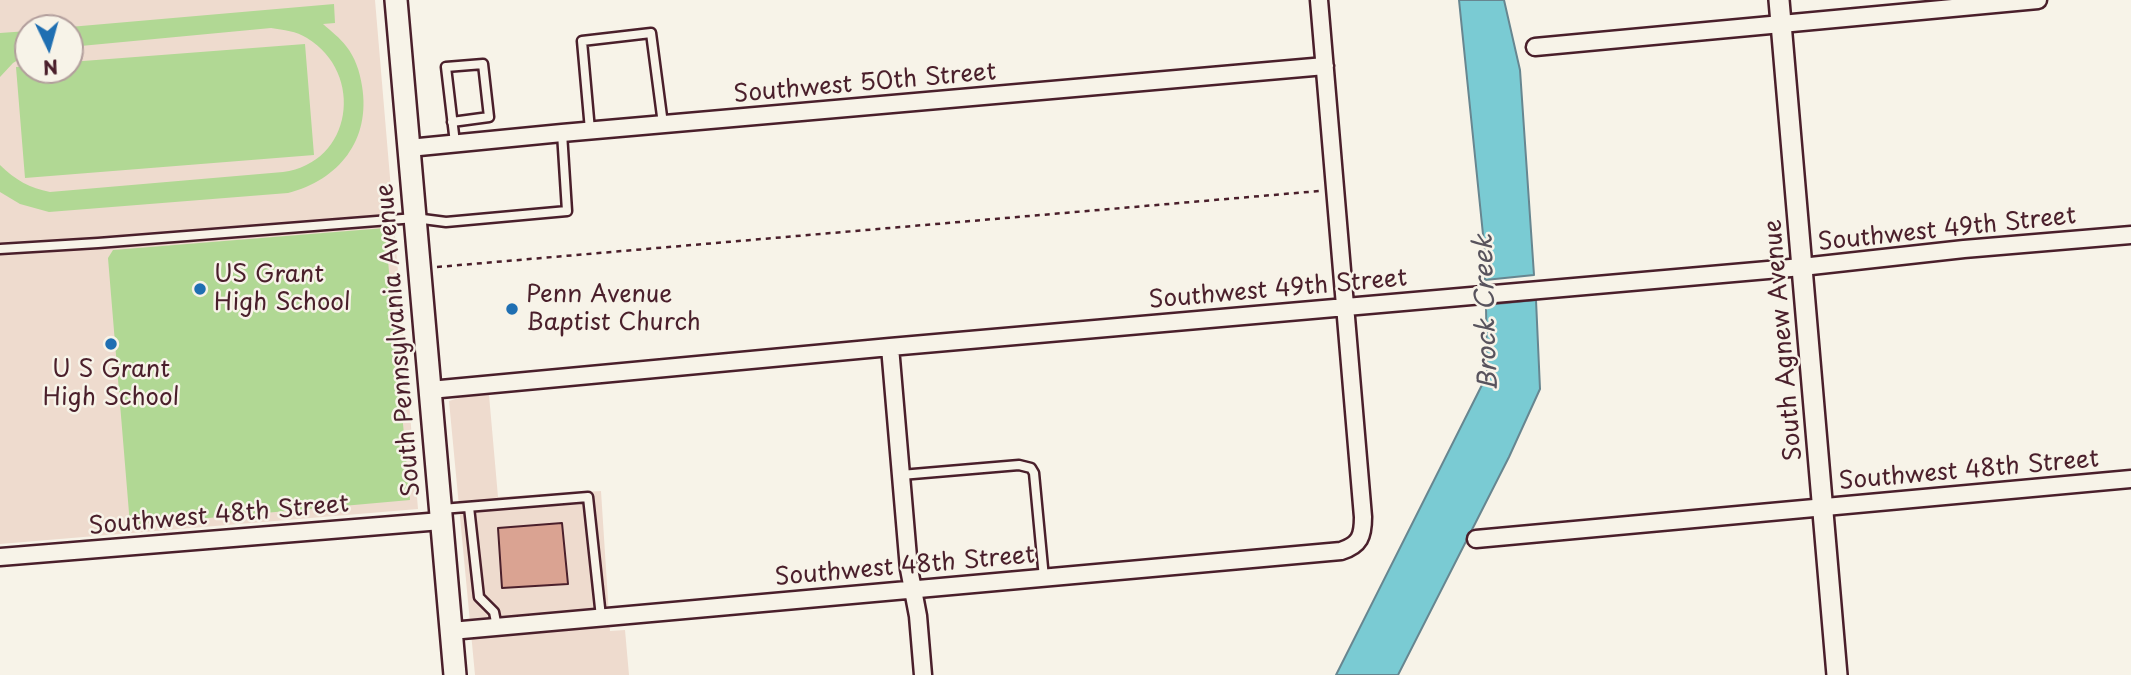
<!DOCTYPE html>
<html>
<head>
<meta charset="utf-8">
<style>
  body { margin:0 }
  #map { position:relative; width:2131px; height:675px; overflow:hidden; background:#f7f3e8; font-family:"Playpen Sans",sans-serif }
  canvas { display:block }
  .north { position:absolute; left:14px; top:14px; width:70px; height:70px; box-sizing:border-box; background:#f7f3e8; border:2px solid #b29e9c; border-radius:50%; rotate:175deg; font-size:19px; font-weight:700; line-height:28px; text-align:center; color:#4a1f2b }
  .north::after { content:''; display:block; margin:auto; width:24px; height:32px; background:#1f6fb2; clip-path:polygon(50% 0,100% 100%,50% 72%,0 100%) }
</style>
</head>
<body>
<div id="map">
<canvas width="2131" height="675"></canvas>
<div class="north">N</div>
</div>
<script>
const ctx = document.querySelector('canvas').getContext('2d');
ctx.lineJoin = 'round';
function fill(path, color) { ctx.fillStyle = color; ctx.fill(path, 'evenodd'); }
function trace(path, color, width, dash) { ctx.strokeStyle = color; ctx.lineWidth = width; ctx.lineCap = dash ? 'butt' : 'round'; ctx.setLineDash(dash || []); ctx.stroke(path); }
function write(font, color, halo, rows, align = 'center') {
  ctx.font = font + ' "Playpen Sans",sans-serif'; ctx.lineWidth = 5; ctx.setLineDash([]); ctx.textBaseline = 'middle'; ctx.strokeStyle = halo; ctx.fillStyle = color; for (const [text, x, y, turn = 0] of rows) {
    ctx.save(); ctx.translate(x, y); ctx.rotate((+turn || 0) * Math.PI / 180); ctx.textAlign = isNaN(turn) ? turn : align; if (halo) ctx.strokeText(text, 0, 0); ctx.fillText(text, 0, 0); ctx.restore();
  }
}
fill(new Path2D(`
  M 0,0 L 375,0 L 418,509 L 0,544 ZM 28,28 L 70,28 L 70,70 L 28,70 Z
  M 489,395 L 498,497 L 601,491 L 610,631 L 625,630 L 629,675 L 475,675 L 449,401 L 462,397 Z`), '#eedbce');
fill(new Path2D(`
  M 334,4 L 335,23 L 323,24 C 331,31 340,38 346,46 C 355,57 360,72 362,86 C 371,140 339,180 288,193 L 49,212 L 20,204 L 0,192 L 0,165 C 15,180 30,188 50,192 L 283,172 C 353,163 365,73 307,38 C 296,31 284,30 271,28 L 70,47 L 70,28 L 58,28 Z
  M 28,31 L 28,54 L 13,63 L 0,77 L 0,33 Z
  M 305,44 L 314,155 L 25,178 L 16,67 L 28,66 L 28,70 L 70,70 L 70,62 Z
  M 385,228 L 410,500 L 130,525 L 108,258 L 113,250 Z`), '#b1d894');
const water = new Path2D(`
  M 1459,0 L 1504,0 L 1520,70 L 1534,275 L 1485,280 L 1485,254 Z
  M 1536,300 L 1540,389 L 1509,457 L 1398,675 L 1336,675 L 1487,375 L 1486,305 Z`);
fill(water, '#7acbd3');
trace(water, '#678690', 2);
const building = new Path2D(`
  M 562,523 L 568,584 L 502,588 L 498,528 Z`);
fill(building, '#daa392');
trace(building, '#4a1f2b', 2);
const service = new Path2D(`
  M 452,122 L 489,117 L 483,64 L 446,67 L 455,143
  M 590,130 L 582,41 L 651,33 L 663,124
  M 0,249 L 98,243 L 415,218 L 446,222 L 567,211 L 562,133
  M 901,475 L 1019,465 L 1031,468 L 1034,473 L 1044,578
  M 469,507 L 479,597 L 494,612 L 497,627
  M 442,509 L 588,497 L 601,617`);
const minor = new Path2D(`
  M 1535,47 L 2038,0
  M 409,148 L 562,133 L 1325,66
  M 890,347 L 909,569 L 918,616 L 923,675
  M 430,390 L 890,347 L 1802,267 L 1964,249 L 2131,235
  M 1476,539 L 2131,479
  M 0,557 L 441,521
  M 451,631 L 1341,551 C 1360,545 1363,536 1363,517 L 1319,0`);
const tertiary = new Path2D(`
  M 1779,0 L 1837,675`);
const secondary = new Path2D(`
  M 396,0 L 455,675`);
trace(service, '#4a1f2b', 13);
trace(minor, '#4a1f2b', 21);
trace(tertiary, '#4a1f2b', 24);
trace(secondary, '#4a1f2b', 26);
trace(new Path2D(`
  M 437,267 L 1319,191
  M 111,395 L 135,392`), '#4a1f2b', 2.5, [5, 5]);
trace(service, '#f7f3e8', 8);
trace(minor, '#f7f3e8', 16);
trace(tertiary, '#f7f3e8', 19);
trace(secondary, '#f7f3e8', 21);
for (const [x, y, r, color] of [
  [200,289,7,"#1f6fb2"],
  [512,309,7,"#1f6fb2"],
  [111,344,7,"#1f6fb2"]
]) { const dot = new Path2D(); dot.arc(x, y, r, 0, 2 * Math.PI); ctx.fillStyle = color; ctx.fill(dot); trace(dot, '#f7f3e8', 2.5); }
write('24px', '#4a1f2b', '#f7f3e8', [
  ["Southwest 50th Street",865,84,-5],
  ["Southwest 49th Street",1947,230,-6],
  ["Southwest 49th Street",1278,290,-5],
  ["South Pennsylvania Avenue",399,340,-95],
  ["South Agnew Avenue",1784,340,-95],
  ["Southwest 48th Street",1969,471,-5],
  ["Southwest 48th Street",219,516,-5],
  ["Southwest 48th Street",905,567,-5]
]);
write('24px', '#4a1f2b', '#f7f3e8', [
  ["US Grant",214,275],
  ["High School",214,303],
  ["Penn Avenue",526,295],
  ["Baptist Church",526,323],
  ["U S Grant",111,370,"center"],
  ["High School",111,398,"center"]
], 'left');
write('italic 26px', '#58535d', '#f7f3e8', [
  ["Brock Creek",1487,313,-92]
]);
</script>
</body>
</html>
